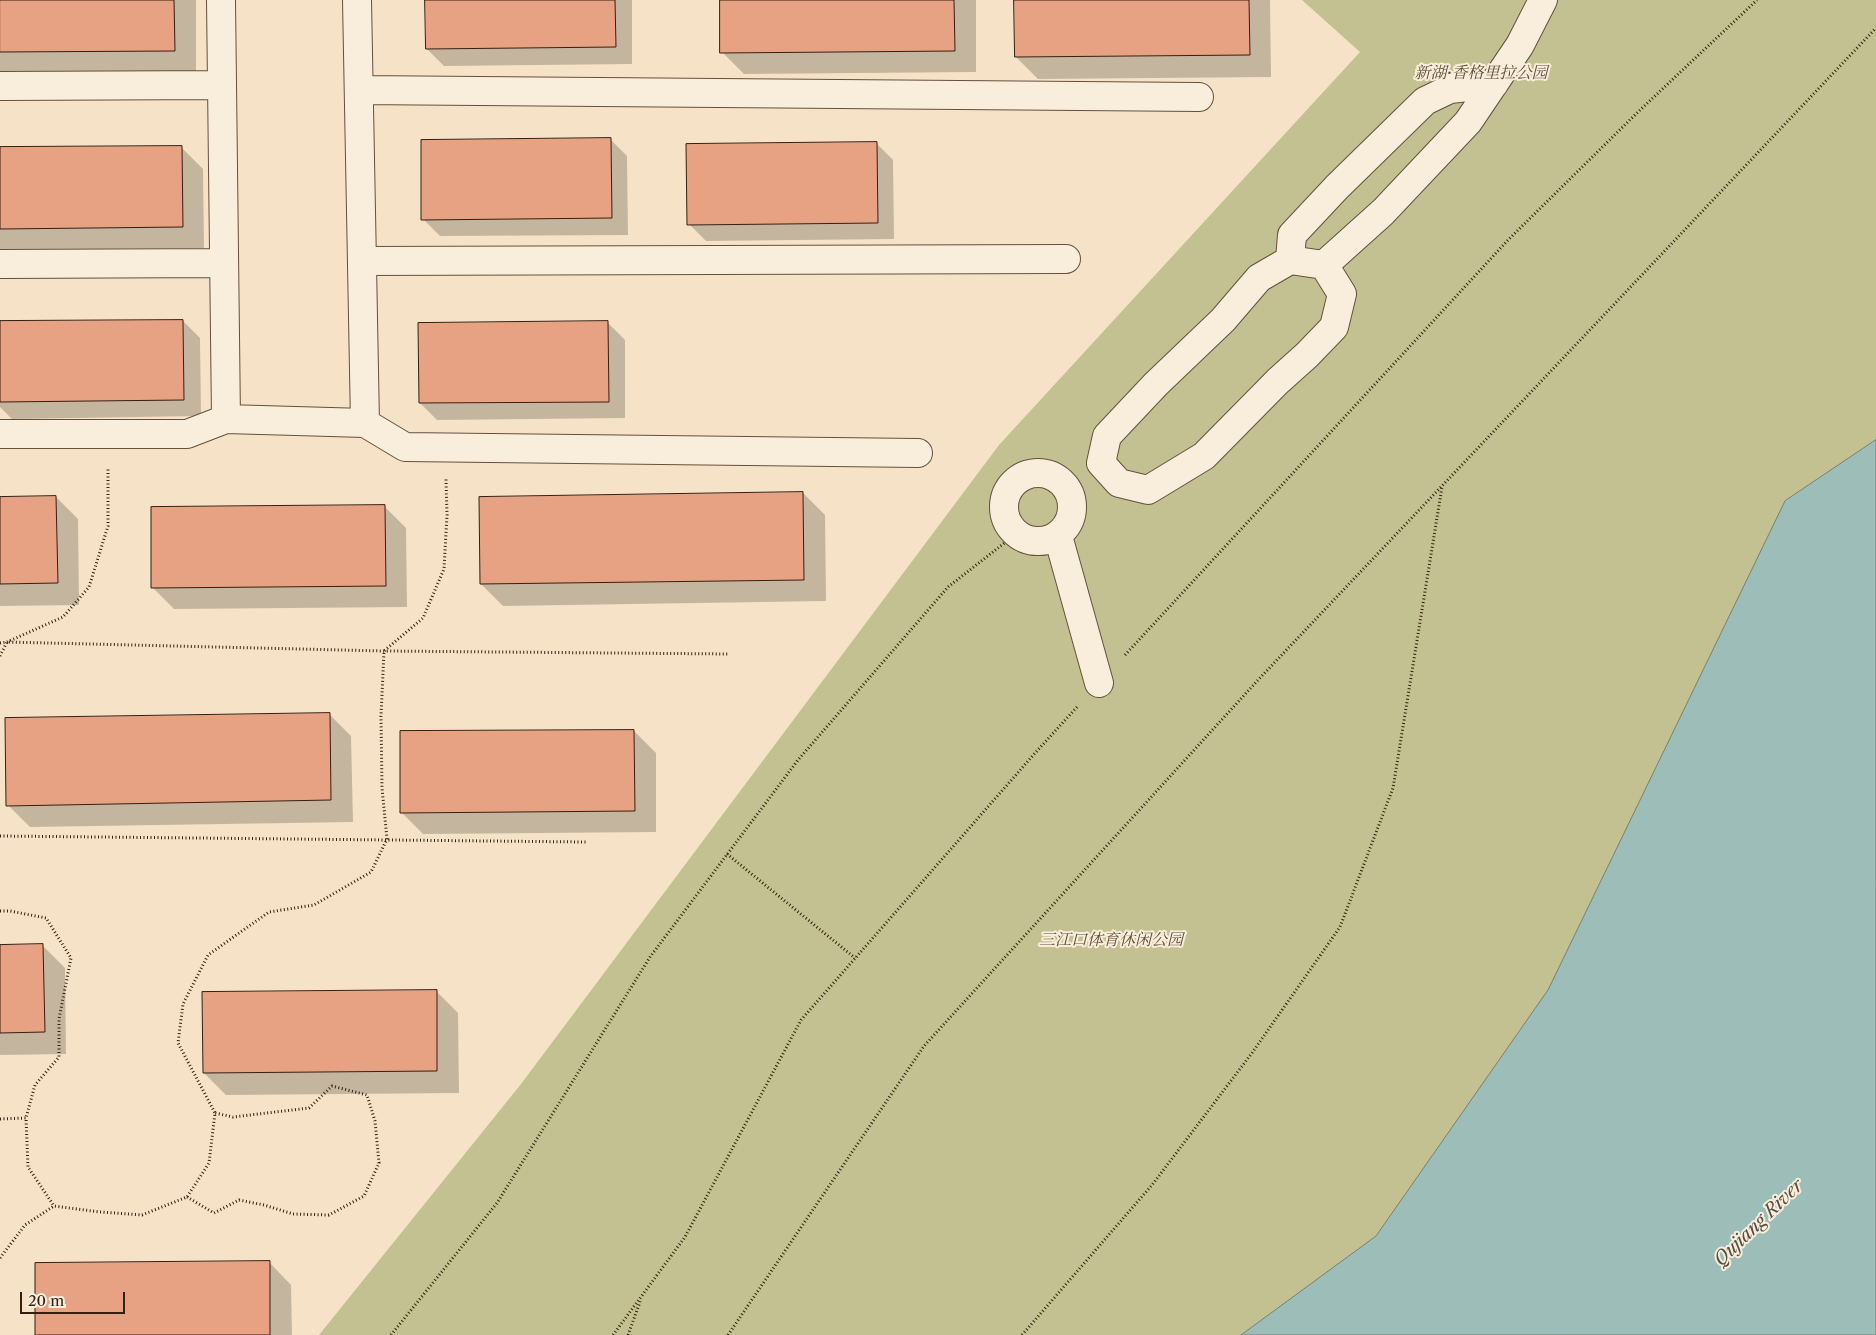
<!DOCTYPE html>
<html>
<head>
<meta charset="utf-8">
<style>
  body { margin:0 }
  #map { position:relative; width:1876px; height:1335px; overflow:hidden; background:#f6e3c7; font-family:"Libre Caslon Text",serif }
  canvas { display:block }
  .scale { position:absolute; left:20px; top:1292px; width:105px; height:22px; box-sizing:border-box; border:2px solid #351f0f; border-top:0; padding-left:6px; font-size:15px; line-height:18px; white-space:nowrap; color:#351f0f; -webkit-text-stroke:4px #f9eddb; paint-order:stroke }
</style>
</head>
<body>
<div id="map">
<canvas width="1876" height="1335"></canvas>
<div class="scale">20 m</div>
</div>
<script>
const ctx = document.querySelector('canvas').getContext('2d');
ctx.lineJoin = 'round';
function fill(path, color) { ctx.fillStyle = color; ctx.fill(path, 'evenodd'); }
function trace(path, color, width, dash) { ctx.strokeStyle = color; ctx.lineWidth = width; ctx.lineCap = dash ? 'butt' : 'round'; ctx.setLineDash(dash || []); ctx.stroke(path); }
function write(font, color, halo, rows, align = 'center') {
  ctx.font = font + ' "Libre Caslon Text","Noto Serif SC",serif'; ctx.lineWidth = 4; ctx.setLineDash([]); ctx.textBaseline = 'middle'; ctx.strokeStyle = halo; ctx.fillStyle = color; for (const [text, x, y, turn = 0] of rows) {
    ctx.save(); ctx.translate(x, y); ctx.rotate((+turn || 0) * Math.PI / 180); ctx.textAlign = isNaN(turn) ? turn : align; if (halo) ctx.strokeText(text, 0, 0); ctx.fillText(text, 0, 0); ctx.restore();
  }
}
fill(new Path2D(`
  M 1302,0 L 1876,0 L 1876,440 L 1785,501 L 1548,990 L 1376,1236 L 1241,1335 L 319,1335 L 521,1084 L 999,445 L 1360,52 Z`), '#c3c191');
const water = new Path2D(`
  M 1876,440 L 1876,1335 L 1241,1335 L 1376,1236 L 1548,990 L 1785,501 Z`);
fill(water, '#9dbdb9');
trace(water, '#737e75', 1);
fill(new Path2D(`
  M 0,0 L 196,0 L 196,72 L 0,74 Z
  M 426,0 L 632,0 L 632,64 L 444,66 L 427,49 Z
  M 721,0 L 976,0 L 976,72 L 744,74 L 722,52 Z
  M 1016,0 L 1270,0 L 1271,77 L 1038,79 L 1016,57 Z
  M 610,139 L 627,156 L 628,235 L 440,236 L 423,219 Z
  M 876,143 L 893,160 L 894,239 L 706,241 L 689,224 Z
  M 181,147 L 203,169 L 204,248 L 0,250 L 0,149 Z
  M 183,321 L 200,338 L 201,416 L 12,419 L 0,407 L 0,323 Z
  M 608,323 L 625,340 L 625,418 L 437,420 L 420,403 Z
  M 803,493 L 825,515 L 826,601 L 503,606 L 481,584 Z
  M 56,497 L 78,519 L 79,605 L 0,606 L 0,498 Z
  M 384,506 L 406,528 L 407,607 L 174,609 L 152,587 Z
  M 329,714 L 351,736 L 353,822 L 30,827 L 8,805 Z
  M 634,731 L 656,753 L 656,832 L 423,834 L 401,812 Z
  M 0,946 L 43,946 L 65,968 L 66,1054 L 0,1055 Z
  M 436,991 L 458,1013 L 459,1093 L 226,1095 L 204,1073 Z
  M 269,1262 L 291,1285 L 292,1335 L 37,1335 Z`), '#0003');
const building = new Path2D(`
  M 0,0 L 174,0 L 175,51 L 0,52 Z
  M 425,0 L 615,0 L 616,47 L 426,49 Z
  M 720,0 L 954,0 L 955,51 L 720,53 Z
  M 1014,0 L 1249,0 L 1250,55 L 1015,57 Z
  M 611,138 L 612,218 L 421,220 L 421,140 Z
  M 877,142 L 878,223 L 687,225 L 686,144 Z
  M 182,146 L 183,227 L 0,229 L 0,147 Z
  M 183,320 L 184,400 L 0,402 L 0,321 Z
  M 608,321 L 609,402 L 419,403 L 418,323 Z
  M 803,492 L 804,580 L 480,584 L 479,497 Z
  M 56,496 L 58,583 L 0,584 L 0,497 Z
  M 385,505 L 386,586 L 151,588 L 151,507 Z
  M 330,713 L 331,800 L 6,806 L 5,718 Z
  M 634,730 L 635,811 L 400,813 L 400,731 Z
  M 43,944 L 45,1032 L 0,1033 L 0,945 Z
  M 437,990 L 437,1071 L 203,1073 L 202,992 Z
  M 270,1261 L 270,1335 L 35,1335 L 35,1263 Z`);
fill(building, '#e7a183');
trace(building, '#351f0f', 1);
const minor = new Path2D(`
  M 221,0 L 226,419
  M 357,0 L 365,423
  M 0,86 L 222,85
  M 359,90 L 1199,97
  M 1290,260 L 1324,265 L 1342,294 L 1334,327 L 1307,355 L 1278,381 L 1204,456 L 1148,490 L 1119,483 L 1101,463 L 1107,436 L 1156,384 L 1223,320 L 1259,278 Z
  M 1290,260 L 1292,235 L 1337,187 L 1425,101 L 1450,89 L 1494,84
  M 362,261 L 1066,259
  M 0,264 L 224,263
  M 1324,265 L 1383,212 L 1468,122 L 1520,45 L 1543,0
  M 0,434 L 187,434 L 226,419 L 365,423 L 405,447 L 918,453
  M1004 507a34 34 0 1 1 68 0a34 34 0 1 1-68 0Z
  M 1058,536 L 1099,683`);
trace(minor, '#65503d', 30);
trace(new Path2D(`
  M 0,643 L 7,642 L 63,617 L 89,587 L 108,526 L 108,467
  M 1125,655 L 1508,240 L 1639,111 L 1757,0
  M 0,656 L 7,642 L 384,651 L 729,654
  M 0,836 L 586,842
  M 727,854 L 855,958
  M 0,911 L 10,911 L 46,918 L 71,958 L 59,1019 L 59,1057 L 35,1085 L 26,1118
  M 0,1119 L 26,1118 L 28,1167 L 54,1206
  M 187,1197 L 214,1213 L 239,1200 L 264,1205 L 293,1214 L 329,1215 L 364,1196 L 379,1163 L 375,1121 L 367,1095 L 332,1086 L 309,1108 L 233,1117 L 215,1113
  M 0,1258 L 25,1225 L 54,1206 L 100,1212 L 142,1215 L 187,1197 L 209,1163 L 215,1113 L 178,1043 L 183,1004 L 208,955 L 269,912 L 314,905 L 371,872 L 387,839 L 382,788 L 381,716 L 384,651 L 423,618 L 444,569 L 447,515 L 446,479
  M 391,1335 L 497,1203 L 650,957 L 798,760 L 948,587 L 1016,534
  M 613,1335 L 685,1237 L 801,1020 L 1036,752 L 1078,706
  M 628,1335 L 641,1299
  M 728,1335 L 924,1046 L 1258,680 L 1876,28
  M 1022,1335 L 1152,1185 L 1252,1053 L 1340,927 L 1393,788 L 1442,487`), '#351f0f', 3, [1, 2.5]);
trace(minor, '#f9eddb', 28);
write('italic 16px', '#605036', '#f9eddb', [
  ["新湖·香格里拉公园",1481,73],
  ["三江口体育休闲公园",1111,940]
]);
write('italic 18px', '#544e42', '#f9eddb', [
  ["Qujiang River",1759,1223,-44]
]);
</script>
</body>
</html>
